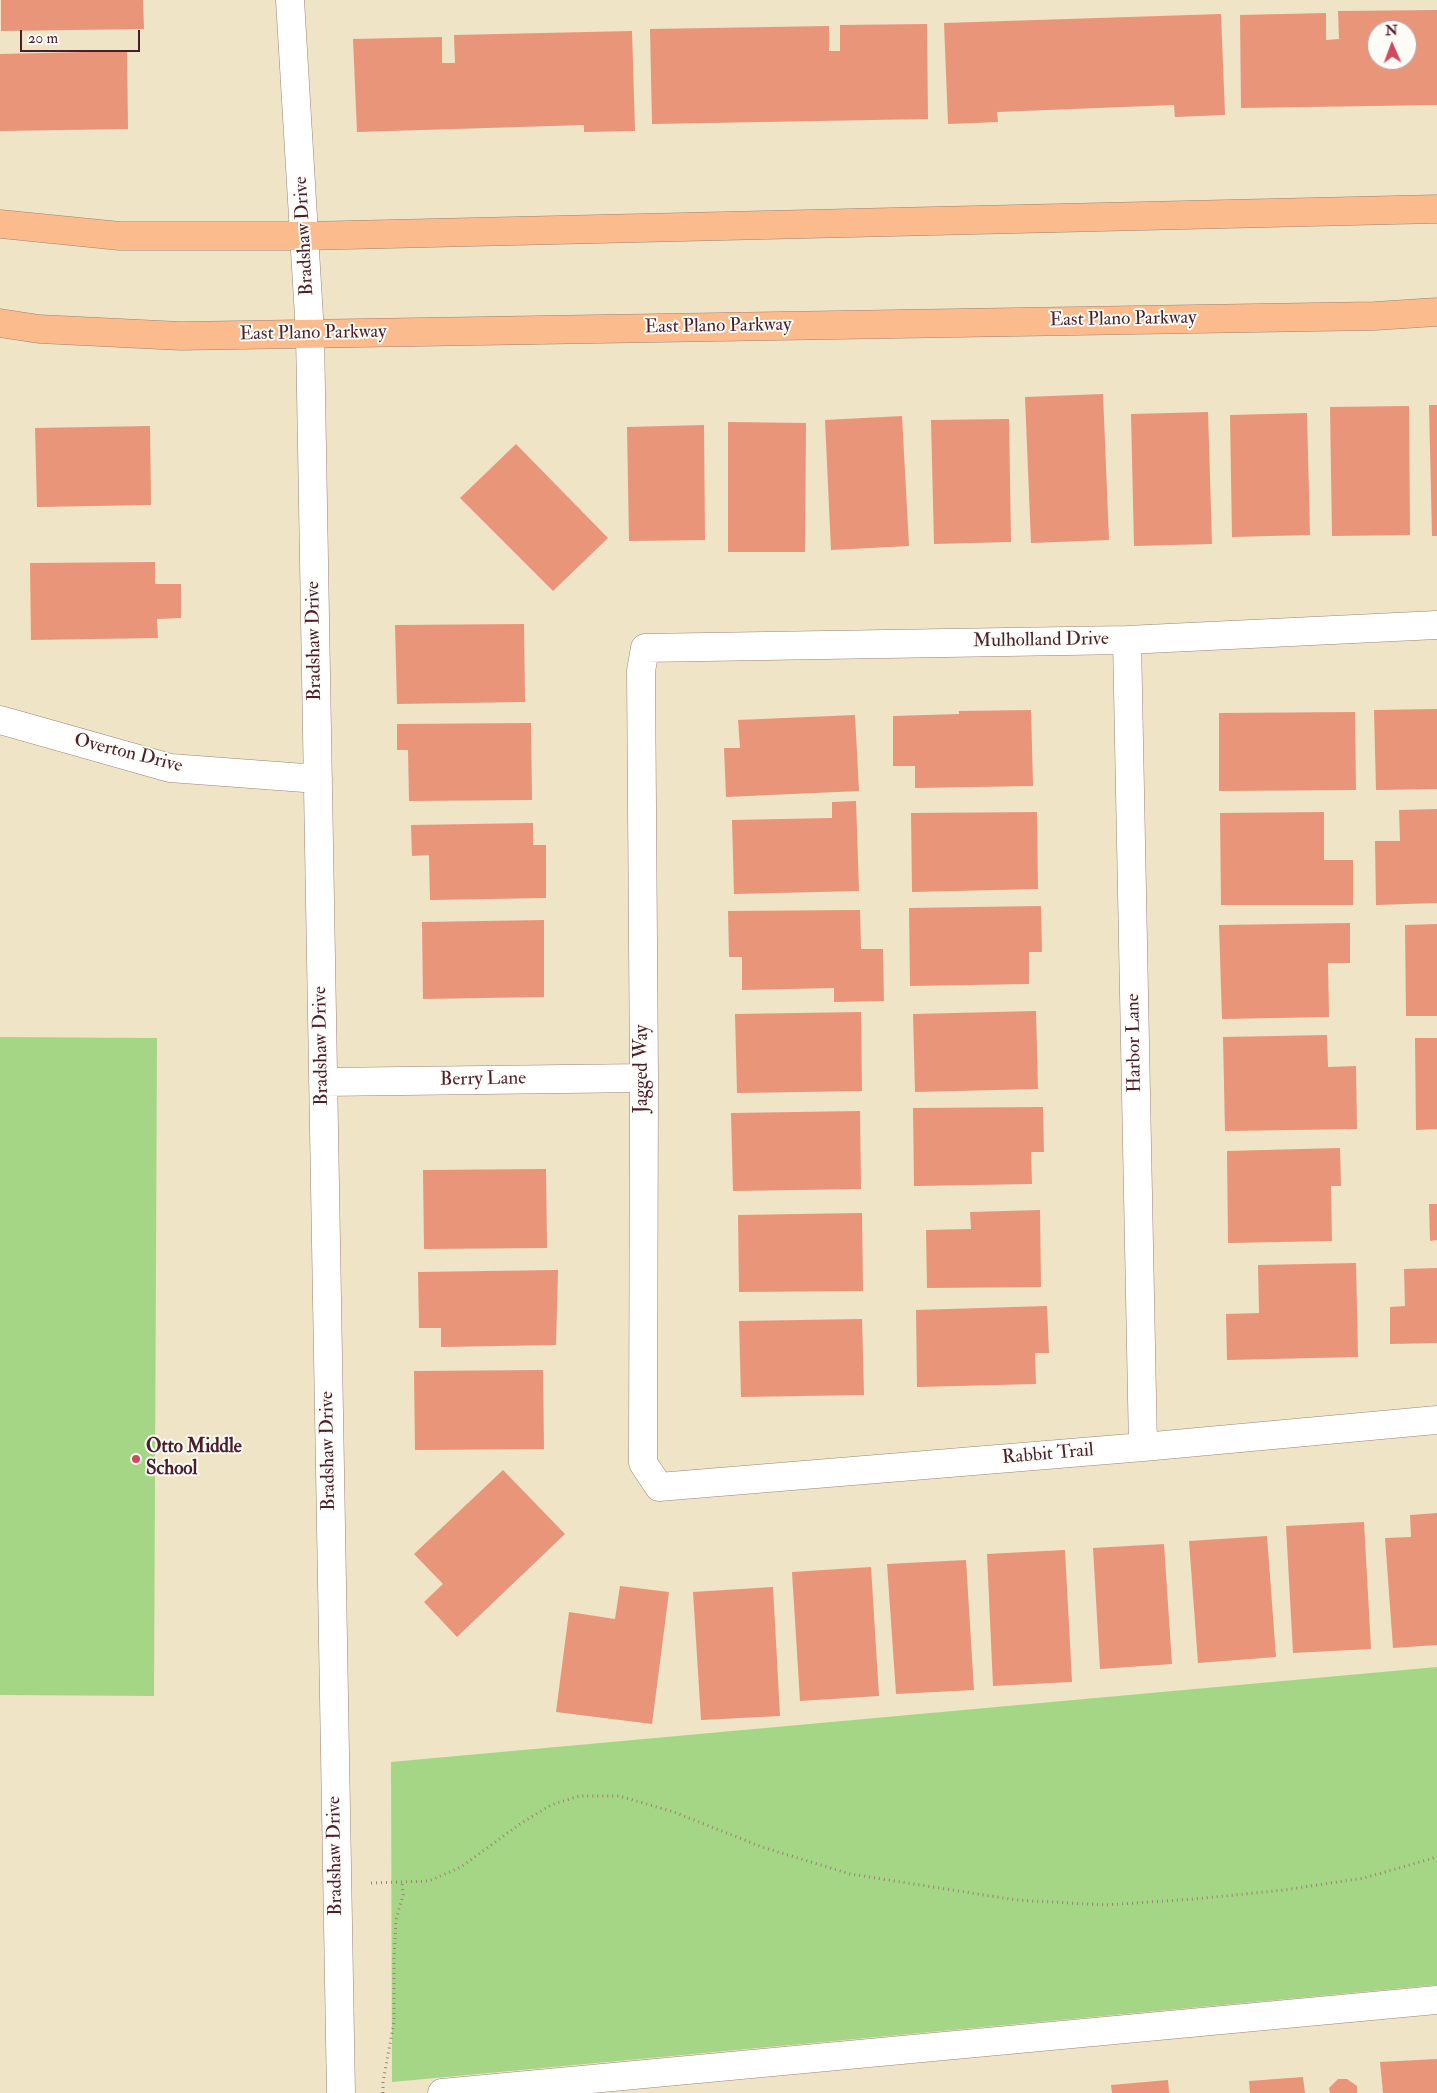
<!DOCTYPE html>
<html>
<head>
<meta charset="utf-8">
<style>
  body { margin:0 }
  #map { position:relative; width:1437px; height:2093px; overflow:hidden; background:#efe4c6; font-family:"IM FELL Double Pica",serif }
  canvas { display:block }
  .north { position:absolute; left:1367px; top:20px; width:50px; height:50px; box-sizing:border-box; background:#fdfcf7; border:1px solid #b5a4a5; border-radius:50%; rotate:358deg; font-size:14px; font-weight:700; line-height:20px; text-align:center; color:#4a1f2b }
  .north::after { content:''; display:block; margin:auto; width:18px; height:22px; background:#d1495b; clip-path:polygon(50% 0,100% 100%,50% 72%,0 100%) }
  .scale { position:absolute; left:20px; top:30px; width:120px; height:22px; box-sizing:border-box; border:2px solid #4a1f2b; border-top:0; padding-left:6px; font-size:15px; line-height:18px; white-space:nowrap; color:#4a1f2b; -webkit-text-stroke:4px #fdfcf7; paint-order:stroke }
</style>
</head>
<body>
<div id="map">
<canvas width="1437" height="2093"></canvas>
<div class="north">N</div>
<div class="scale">20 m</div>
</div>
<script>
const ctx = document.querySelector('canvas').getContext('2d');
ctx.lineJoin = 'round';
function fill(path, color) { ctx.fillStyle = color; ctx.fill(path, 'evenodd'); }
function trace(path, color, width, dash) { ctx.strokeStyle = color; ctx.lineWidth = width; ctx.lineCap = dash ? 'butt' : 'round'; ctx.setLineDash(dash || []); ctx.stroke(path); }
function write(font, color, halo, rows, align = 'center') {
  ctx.font = font + ' "IM FELL Double Pica",serif'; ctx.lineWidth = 4; ctx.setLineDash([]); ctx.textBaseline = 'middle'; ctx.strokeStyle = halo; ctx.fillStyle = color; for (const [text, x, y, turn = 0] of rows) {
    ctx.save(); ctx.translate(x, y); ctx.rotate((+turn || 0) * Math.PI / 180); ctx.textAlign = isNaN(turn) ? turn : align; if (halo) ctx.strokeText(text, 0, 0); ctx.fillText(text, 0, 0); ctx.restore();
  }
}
fill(new Path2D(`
  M 0,1037 L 157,1038 L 154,1696 L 0,1695 Z
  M 1437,1667 L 1437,1985 L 392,2082 L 391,1762 Z`), '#a5d685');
fill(new Path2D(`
  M 1,0 L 143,0 L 144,29 L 1,31 Z
  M 1437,10 L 1437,105 L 1241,108 L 1240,15 L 1326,13 L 1326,40 L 1339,39 L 1338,11 ZM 1377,30 L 1407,30 L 1407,60 L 1377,60 Z
  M 1221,14 L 1225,115 L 1175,117 L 1174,105 L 997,112 L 998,122 L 948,124 L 944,23 Z
  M 927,24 L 928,119 L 652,124 L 650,29 L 829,26 L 829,51 L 840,51 L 840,25 Z
  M 632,31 L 635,131 L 584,132 L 584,125 L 357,132 L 353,39 L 442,37 L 442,63 L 455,63 L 454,35 Z
  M 127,51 L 128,129 L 0,131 L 0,54 Z
  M 1103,394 L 1109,540 L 1031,543 L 1025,397 Z
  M 1429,405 L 1437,405 L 1437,536 L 1432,536 Z
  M 1409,406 L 1410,535 L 1332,536 L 1330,407 Z
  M 1208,412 L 1212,544 L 1134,546 L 1131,414 Z
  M 1307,413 L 1310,535 L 1232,537 L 1230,415 Z
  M 902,416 L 909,546 L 831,550 L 825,420 Z
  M 1009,419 L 1011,542 L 934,544 L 931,420 Z
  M 728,422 L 806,423 L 805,552 L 728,552 Z
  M 704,425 L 705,540 L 629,541 L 627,427 Z
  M 150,426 L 151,505 L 37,507 L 35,428 Z
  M 516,444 L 608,538 L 553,591 L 460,498 Z
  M 155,562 L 155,584 L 181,584 L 181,618 L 157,619 L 158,638 L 31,640 L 30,563 Z
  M 524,624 L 525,702 L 397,704 L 395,625 Z
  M 1437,709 L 1437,789 L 1376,790 L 1374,710 Z
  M 1031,710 L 1033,786 L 915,788 L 915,766 L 893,766 L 893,716 L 959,714 L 959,711 Z
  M 1355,712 L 1356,790 L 1219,791 L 1219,713 Z
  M 855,715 L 859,791 L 726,797 L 724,748 L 740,748 L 738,720 Z
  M 531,723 L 532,800 L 409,801 L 408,750 L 397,750 L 397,724 Z
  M 856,801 L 859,891 L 734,894 L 732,820 L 832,818 L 832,802 Z
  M 1437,809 L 1437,903 L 1376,905 L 1375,841 L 1400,841 L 1399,810 Z
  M 1037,812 L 1038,889 L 912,892 L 911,813 Z
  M 1324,812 L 1324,860 L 1353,860 L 1353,905 L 1221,905 L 1220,813 Z
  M 533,823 L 533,845 L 546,845 L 546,898 L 430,900 L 429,855 L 412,856 L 411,825 Z
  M 1041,906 L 1042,952 L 1029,952 L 1029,984 L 910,986 L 909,908 Z
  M 860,910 L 861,949 L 883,949 L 884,1001 L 834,1002 L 834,988 L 742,990 L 742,957 L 729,957 L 728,911 Z
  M 544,920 L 544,997 L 423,999 L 422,922 Z
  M 1350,923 L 1350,963 L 1328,963 L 1329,1017 L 1222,1019 L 1219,925 Z
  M 1437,924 L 1437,1016 L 1406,1016 L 1405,925 Z
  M 1036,1011 L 1038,1089 L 915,1092 L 913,1014 Z
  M 861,1012 L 862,1091 L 737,1093 L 735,1014 Z
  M 1327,1035 L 1328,1067 L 1356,1066 L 1357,1129 L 1225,1131 L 1223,1037 Z
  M 1415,1038 L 1437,1038 L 1437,1129 L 1416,1130 Z
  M 1043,1107 L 1044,1152 L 1031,1152 L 1032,1184 L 914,1186 L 913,1108 Z
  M 860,1111 L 861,1189 L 733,1191 L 731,1113 Z
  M 1340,1148 L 1341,1186 L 1331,1186 L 1332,1241 L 1228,1243 L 1227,1151 Z
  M 546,1169 L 547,1248 L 424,1249 L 423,1170 Z
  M 1429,1204 L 1437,1204 L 1437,1240 L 1430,1241 Z
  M 1040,1210 L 1041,1287 L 927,1288 L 926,1230 L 971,1229 L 970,1212 Z
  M 862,1213 L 863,1291 L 739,1292 L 738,1215 Z
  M 1356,1263 L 1358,1357 L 1227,1360 L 1226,1314 L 1259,1313 L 1258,1265 Z
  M 1437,1268 L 1437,1343 L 1390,1344 L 1390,1307 L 1405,1306 L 1404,1269 Z
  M 558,1270 L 556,1345 L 441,1347 L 441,1328 L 419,1328 L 418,1272 Z
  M 1047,1306 L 1049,1353 L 1035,1353 L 1036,1384 L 917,1387 L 916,1310 Z
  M 862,1319 L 864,1395 L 741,1397 L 739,1321 Z
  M 543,1370 L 544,1449 L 415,1450 L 414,1371 Z
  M 503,1470 L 565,1534 L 457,1637 L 424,1602 L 443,1584 L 414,1554 Z
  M 1437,1513 L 1437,1645 L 1393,1648 L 1385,1538 L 1411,1537 L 1410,1515 Z
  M 1364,1522 L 1371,1649 L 1293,1653 L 1286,1526 Z
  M 1267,1536 L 1276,1657 L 1198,1663 L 1189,1541 Z
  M 1164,1544 L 1172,1664 L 1100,1669 L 1093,1548 Z
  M 1065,1550 L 1072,1682 L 993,1686 L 987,1554 Z
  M 966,1560 L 974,1690 L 896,1694 L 887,1564 Z
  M 871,1567 L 879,1696 L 800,1701 L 792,1572 Z
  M 620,1586 L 669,1592 L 652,1724 L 556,1712 L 569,1612 L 615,1619 Z
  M 773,1587 L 780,1716 L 701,1720 L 693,1592 Z
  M 1437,2059 L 1437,2093 L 1383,2093 L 1380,2062 Z
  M 1303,2077 L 1305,2093 L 1250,2093 L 1249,2081 Z
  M 1338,2079 L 1347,2079 L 1357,2086 L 1357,2093 L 1330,2093 L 1329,2088 Z
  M 1168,2080 L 1169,2093 L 1112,2093 L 1111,2085 Z`), '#e8957a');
const minor = new Path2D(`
  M 290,0 L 310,334 L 341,2093
  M 1437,625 L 1127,640 L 645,648 L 641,671 L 644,1078 L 643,1463 L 659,1487 L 1143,1447 L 1437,1420
  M 1127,640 L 1143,1447
  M 0,720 L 170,768 L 318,779
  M 323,1082 L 644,1078
  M 442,2093 L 1437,2000`);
const major = new Path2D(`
  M 0,224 L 120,236 L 305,236 L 1437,209
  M 0,323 L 39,329 L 181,336 L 1375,316 L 1437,312`);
trace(minor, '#9c8278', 29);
trace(major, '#9c8278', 29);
trace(new Path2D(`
  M 371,1883 L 429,1881 L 461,1867 L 520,1824 L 551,1805 L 579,1796 L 619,1796 L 674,1812 L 762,1847 L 850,1874 L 1016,1900 L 1106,1905 L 1194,1899 L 1284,1890 L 1364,1878 L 1437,1857
  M 383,2093 L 383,2082 L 394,2022 L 394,1959 L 396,1920 L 403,1895 L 402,1883`), '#9c8278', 3, [1, 4]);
trace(minor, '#fff', 28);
trace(major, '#fbbb8c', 28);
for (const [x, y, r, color] of [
  [136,1459,5,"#d1495b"]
]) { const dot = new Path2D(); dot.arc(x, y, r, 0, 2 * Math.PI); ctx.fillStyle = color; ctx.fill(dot); trace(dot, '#fdfcf7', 2); }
write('19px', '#4a1f2b', '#fdfcf7', [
  ["Bradshaw Drive",305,236,-93],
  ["East Plano Parkway",1123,320,-1],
  ["East Plano Parkway",718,327,-1],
  ["East Plano Parkway",313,334,-1],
  ["Bradshaw Drive",315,641,-91],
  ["Mulholland Drive",1041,641,-1],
  ["Overton Drive",128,754,14],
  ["Harbor Lane",1135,1043,-91],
  ["Bradshaw Drive",322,1046,-91],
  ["Jagged Way",643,1069,-90],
  ["Berry Lane",483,1080,-1],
  ["Bradshaw Drive",329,1451,-91],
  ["Rabbit Trail",1048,1455,-5],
  ["Bradshaw Drive",336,1856,-91]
]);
write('bold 19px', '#4a1f2b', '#fdfcf7', [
  ["Otto Middle",146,1448],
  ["School",146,1470]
], 'left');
</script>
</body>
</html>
